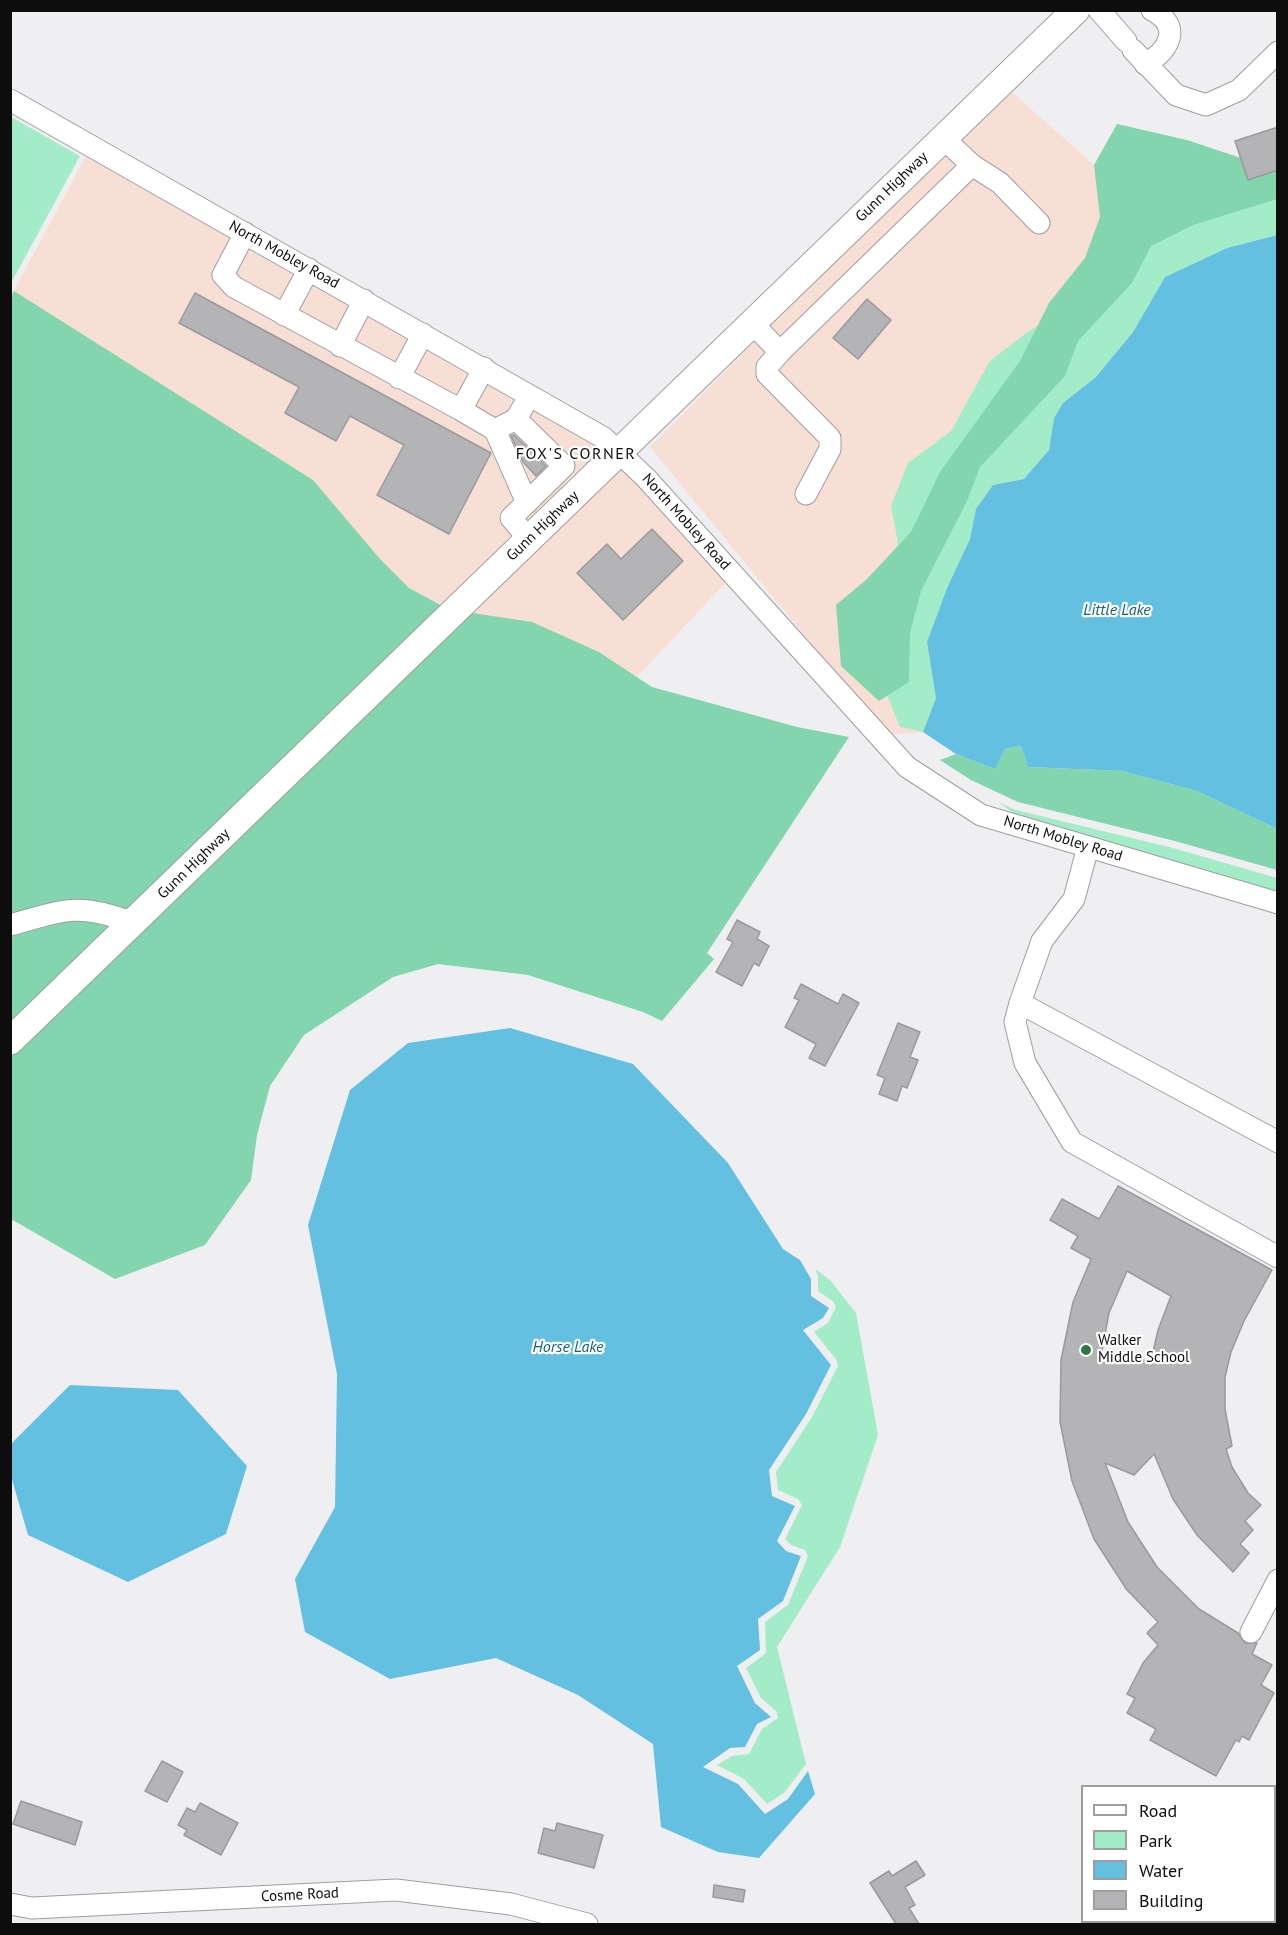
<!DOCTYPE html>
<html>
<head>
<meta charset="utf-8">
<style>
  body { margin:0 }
  #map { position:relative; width:1288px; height:1935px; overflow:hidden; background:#efeef1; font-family:"PT Sans",sans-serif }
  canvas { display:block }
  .frame { position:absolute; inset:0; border:12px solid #0e0d0e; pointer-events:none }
  .legend { position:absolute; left:1081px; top:1785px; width:195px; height:138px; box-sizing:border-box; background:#fff; border:2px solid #9f9e9f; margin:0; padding:8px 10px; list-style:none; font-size:18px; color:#0e0d0e }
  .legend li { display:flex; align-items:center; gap:12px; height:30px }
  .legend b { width:30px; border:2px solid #9f9e9f }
</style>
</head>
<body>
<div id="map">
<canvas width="1288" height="1935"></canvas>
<div class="frame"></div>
<ul class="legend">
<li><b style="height:8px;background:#fff"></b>Road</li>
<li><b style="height:16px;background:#a2edc7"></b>Park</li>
<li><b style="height:16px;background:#64c0e1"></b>Water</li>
<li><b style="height:16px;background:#b4b3b6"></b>Building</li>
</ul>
</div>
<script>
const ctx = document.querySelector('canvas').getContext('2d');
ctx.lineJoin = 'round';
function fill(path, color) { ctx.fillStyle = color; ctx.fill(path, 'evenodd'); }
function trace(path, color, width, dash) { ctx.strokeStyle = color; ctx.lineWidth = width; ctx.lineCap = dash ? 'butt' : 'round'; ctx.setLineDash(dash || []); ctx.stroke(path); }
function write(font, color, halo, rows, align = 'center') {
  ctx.font = font + ' "PT Sans",sans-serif'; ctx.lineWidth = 4.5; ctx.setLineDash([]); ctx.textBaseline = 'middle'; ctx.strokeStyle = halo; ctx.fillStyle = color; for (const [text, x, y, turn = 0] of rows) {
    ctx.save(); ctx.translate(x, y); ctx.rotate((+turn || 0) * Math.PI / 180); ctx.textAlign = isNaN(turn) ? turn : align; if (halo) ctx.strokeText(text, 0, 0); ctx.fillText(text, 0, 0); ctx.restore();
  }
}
fill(new Path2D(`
  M 1007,88 L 1149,213 L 923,732 L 886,735 L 650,447 Z
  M 87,154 L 581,434 L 607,452 L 446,608 L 409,588 L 380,559 L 14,291 Z
  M 619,463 L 727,581 L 637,677 L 599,652 L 466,612 Z`), '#f7dfd5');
fill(new Path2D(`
  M 11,117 L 80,156 L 11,283 Z
  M 1277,179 L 1277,235 L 1227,248 L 1165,277 L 1133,332 L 1096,377 L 1063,403 L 1054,418 L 1049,450 L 1024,479 L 993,485 L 976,509 L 970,539 L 947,588 L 927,642 L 936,698 L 923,732 L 900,727 L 883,685 L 887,592 L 898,543 L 891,506 L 908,463 L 951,431 L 990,361 L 1029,331 L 1073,307 L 1116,250 Z
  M 998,802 L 1016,810 L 1173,848 L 1277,878 L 1277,893 L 1019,817 Z
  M 815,1269 L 830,1280 L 856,1313 L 878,1435 L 840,1547 L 777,1647 L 806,1764 L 784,1793 L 767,1804 L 744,1779 L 717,1765 L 732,1756 L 749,1754 L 762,1729 L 778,1718 L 777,1712 L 761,1698 L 746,1668 L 766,1653 L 765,1622 L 788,1605 L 808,1556 L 805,1550 L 791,1545 L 785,1539 L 802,1505 L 798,1499 L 778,1490 L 776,1472 L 812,1417 L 838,1366 L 836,1359 L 814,1332 L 828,1323 L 836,1307 L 833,1301 L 818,1291 L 818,1276 Z`), '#a2edc7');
fill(new Path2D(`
  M 1117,124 L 1187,140 L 1241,158 L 1277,152 L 1277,199 L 1193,225 L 1151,246 L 1132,283 L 1078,341 L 1065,376 L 980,467 L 967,501 L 921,591 L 910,633 L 909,682 L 879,701 L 841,666 L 836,605 L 866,580 L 911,532 L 940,472 L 1020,361 L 1049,303 L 1085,258 L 1100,217 L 1094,165 Z
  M 14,291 L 313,480 L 380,559 L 409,588 L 446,608 L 11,1030 L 10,298 Z
  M 466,612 L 532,622 L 599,652 L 652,687 L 797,727 L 849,737 L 707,953 L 714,959 L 662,1021 L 643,1012 L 528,975 L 438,964 L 393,977 L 304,1035 L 270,1086 L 257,1135 L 251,1180 L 205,1245 L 115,1279 L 11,1219 L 11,1053 Z
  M 1021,746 L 1028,767 L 1122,771 L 1197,791 L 1277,829 L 1277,870 L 1175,841 L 1018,802 L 971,780 L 940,760 L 956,754 L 995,769 L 1005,749 Z`), '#82d5ac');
fill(new Path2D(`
  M 1277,235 L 1277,829 L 1197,791 L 1122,771 L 1028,767 L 1021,746 L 1005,749 L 995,769 L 956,754 L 923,732 L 936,698 L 927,642 L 947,588 L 970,539 L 976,509 L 993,485 L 1024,479 L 1049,450 L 1054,418 L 1063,403 L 1096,377 L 1133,332 L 1165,277 L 1227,248 Z
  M 510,1028 L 633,1064 L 728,1163 L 783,1249 L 800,1260 L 811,1279 L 811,1296 L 829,1308 L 823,1318 L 803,1330 L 831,1365 L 806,1414 L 769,1470 L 772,1496 L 795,1506 L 777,1541 L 786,1551 L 801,1556 L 783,1601 L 758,1619 L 760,1650 L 737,1666 L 755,1703 L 771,1717 L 757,1724 L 745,1747 L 730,1748 L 703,1767 L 738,1784 L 765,1814 L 788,1799 L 808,1771 L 815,1794 L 759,1858 L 718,1852 L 661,1827 L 653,1744 L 578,1695 L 496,1658 L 390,1679 L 305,1632 L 295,1579 L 335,1507 L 337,1374 L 308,1225 L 350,1090 L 408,1043 Z
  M 70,1385 L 178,1390 L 247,1466 L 226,1534 L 128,1582 L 28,1535 L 11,1476 L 11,1444 Z`), '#64c0e1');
const building = new Path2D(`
  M 1278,127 L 1278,170 L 1248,180 L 1235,141 Z
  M 195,293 L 491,453 L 449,534 L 377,495 L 404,445 L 350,416 L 336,441 L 285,413 L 299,387 L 179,323 Z
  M 867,299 L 891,320 L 858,359 L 833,338 Z
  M 514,435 L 546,466 L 536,476 L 523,462 L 511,436 Z
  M 652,529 L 683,561 L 623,620 L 577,573 L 607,544 L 621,559 Z
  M 737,920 L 760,932 L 757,939 L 769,946 L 759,966 L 754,963 L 742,986 L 716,972 L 733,942 L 727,939 Z
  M 801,984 L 838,1004 L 843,994 L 859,1003 L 825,1066 L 809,1058 L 816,1044 L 785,1027 L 799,1000 L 794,998 Z
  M 898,1023 L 920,1032 L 910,1057 L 918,1060 L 907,1088 L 902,1086 L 897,1101 L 879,1094 L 885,1078 L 877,1075 Z
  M 1118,1186 L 1272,1270 L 1244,1321 L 1231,1352 L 1225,1377 L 1225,1409 L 1232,1446 L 1226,1449 L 1232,1467 L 1248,1493 L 1261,1505 L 1245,1521 L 1253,1530 L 1240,1544 L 1249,1553 L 1233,1572 L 1197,1535 L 1173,1499 L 1154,1454 L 1134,1475 L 1105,1463 L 1128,1522 L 1157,1567 L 1199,1609 L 1238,1633 L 1245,1643 L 1257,1643 L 1252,1654 L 1272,1665 L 1261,1685 L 1274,1693 L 1249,1740 L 1242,1736 L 1239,1742 L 1236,1740 L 1216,1776 L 1150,1740 L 1156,1729 L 1127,1713 L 1135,1698 L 1127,1694 L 1143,1663 L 1158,1645 L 1147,1633 L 1158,1622 L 1127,1590 L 1094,1539 L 1072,1481 L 1060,1422 L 1061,1360 L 1073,1302 L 1091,1259 L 1071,1248 L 1078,1236 L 1050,1220 L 1062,1199 L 1099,1219 ZM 1127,1271 L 1171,1296 L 1158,1330 L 1151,1361 L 1101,1356 L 1109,1313 Z
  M 162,1761 L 183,1772 L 167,1802 L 145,1791 Z
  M 21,1801 L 82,1822 L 75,1845 L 13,1824 Z
  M 200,1803 L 238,1823 L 221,1855 L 184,1835 L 187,1830 L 178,1825 L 187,1808 L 195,1812 Z
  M 557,1823 L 603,1835 L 594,1868 L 538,1853 L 544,1828 L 555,1831 Z
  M 916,1861 L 925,1875 L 905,1887 L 915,1905 L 909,1908 L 919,1924 L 896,1924 L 870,1883 L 889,1871 L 892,1876 Z
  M 714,1885 L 745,1890 L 743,1902 L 713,1897 Z`);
fill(building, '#b4b3b6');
trace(building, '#9a999c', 1.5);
const minor = new Path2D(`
  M 1099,10 L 1126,41
  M 1133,50 L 1176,95 L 1206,105 L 1239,90 L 1278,52
  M 1145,64 C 1169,51 1183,26 1152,10
  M 10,100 L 604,438 L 646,478 L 907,767 L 981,815 L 1278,903
  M 943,138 L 972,165 L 1000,183 L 1039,223
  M 245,233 L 223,275 L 234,287 L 461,410 L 484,368
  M 284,315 L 309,269
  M 752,323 L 780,352 L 972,165
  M 340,346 L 364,300
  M 780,352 L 767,367 L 767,374 L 830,438 L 830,449 L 806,494
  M 399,378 L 423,334
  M 461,410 L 495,430 L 516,419 L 523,407
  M 516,419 L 564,466 L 511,518 L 529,539
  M 495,430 L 527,503
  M 10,925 C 64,910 78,902 133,923
  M 1020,1003 L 1042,941 L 1074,899 L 1088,847
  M 1278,1142 L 1020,1003 L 1015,1022 L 1025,1063 L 1072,1142 L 1278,1257
  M 1251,1632 L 1278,1580
  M 10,1904 L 32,1908 L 396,1890 L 511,1904 L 587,1924`);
const major = new Path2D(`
  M 10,1041 L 1076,10`);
trace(minor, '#9f9da1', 23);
trace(major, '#9f9da1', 29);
trace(minor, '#fff', 21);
trace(major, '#fff', 27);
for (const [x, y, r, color] of [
  [1086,1350,6,"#2f7744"]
]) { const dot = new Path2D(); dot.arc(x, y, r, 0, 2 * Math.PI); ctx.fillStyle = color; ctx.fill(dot); trace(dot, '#fff', 2); }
write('15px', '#0e0d0e', '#fff', [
  ["Gunn Highway",892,187,-44],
  ["North Mobley Road",284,255,29],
  ["North Mobley Road",686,522,48],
  ["Gunn Highway",543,526,-44],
  ["North Mobley Road",1063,839,17],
  ["Gunn Highway",194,864,-44],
  ["Cosme Road",300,1895,-3]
]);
write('15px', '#0e0d0e', '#fff', [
  ["Walker",1098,1341],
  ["Middle School",1098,1358]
], 'left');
ctx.letterSpacing = '1.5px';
write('16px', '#0e0d0e', '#fff', [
  ["FOX'S CORNER",576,454]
]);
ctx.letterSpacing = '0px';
write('italic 16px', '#186178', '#fff', [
  ["Little Lake",1117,610],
  ["Horse Lake",568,1347]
]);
</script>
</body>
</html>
